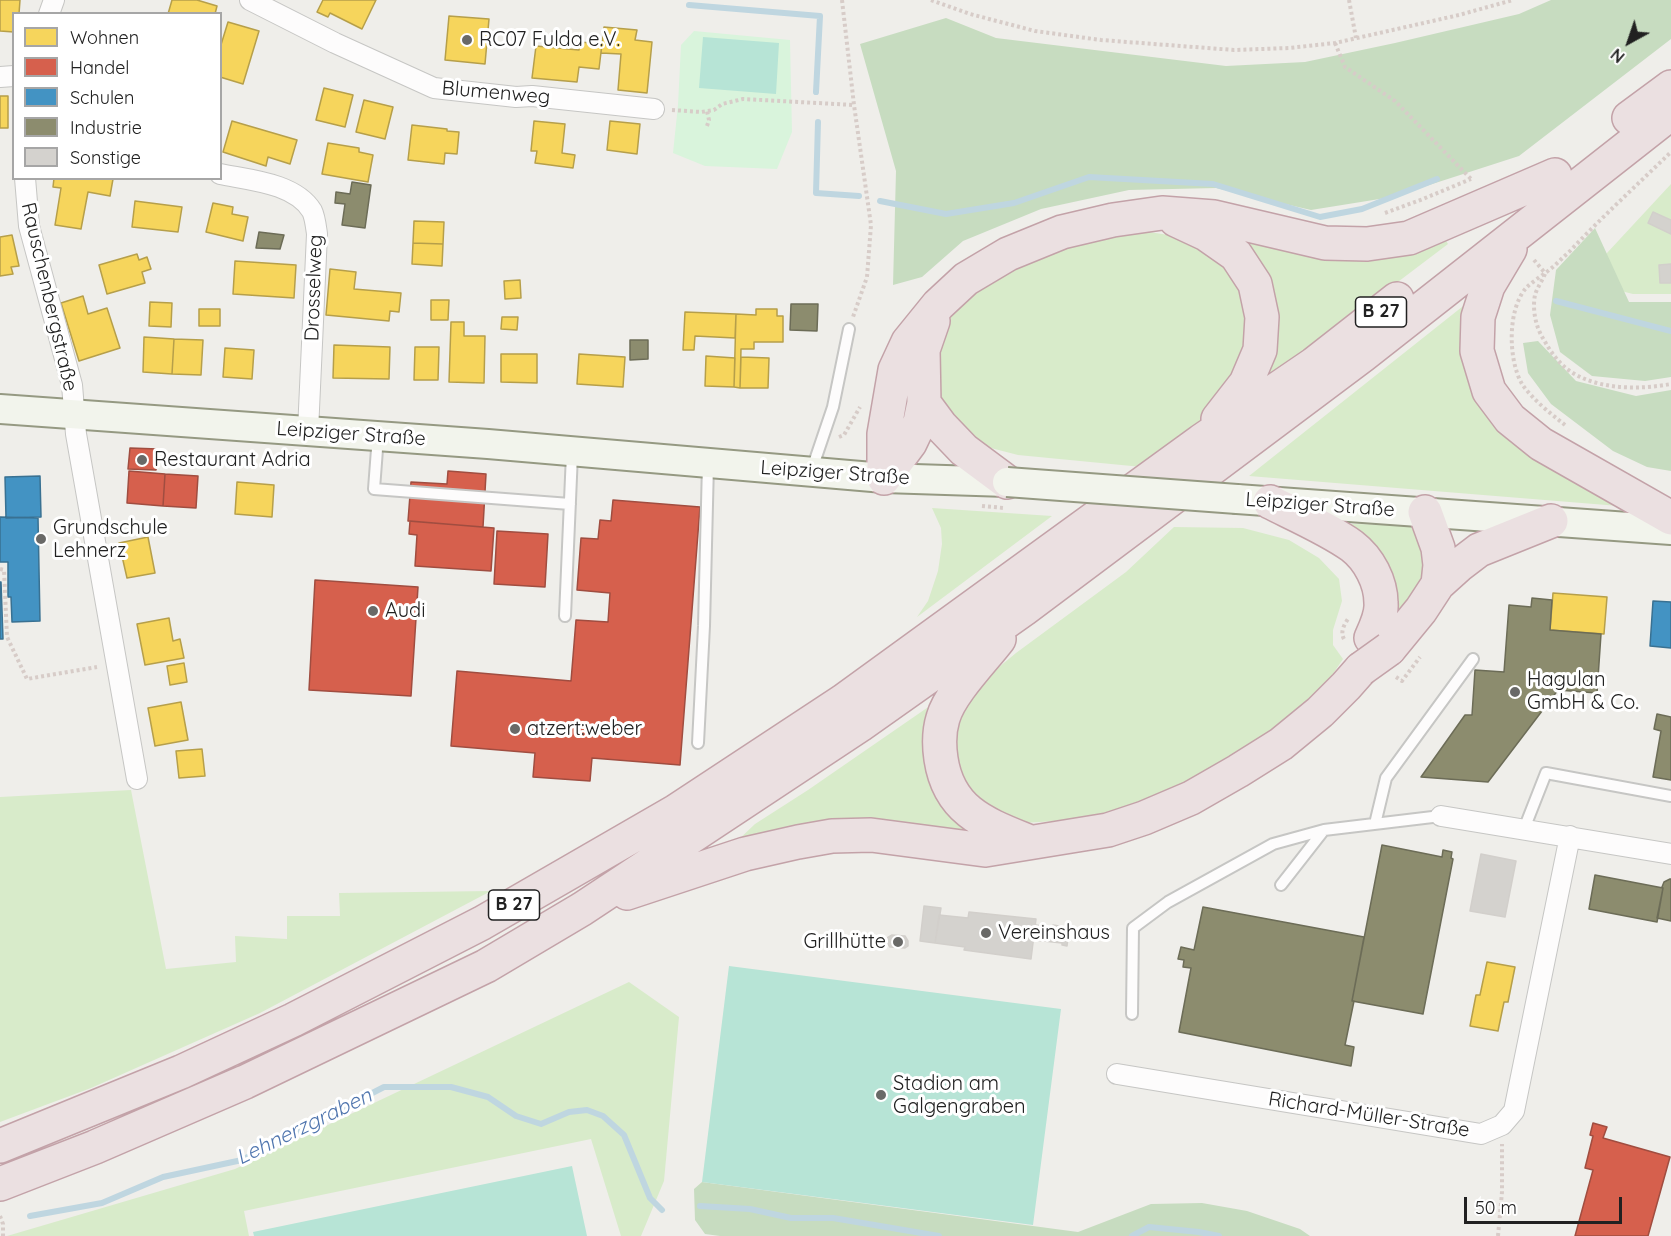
<!DOCTYPE html>
<html>
<head>
<meta charset="utf-8">
<style>
  body { margin:0 }
  #map { position:relative; width:1671px; height:1236px; overflow:hidden; background:#efeeea; font-family:Quicksand,sans-serif }
  canvas { display:block }
  .legend { position:absolute; left:12px; top:12px; width:210px; height:168px; box-sizing:border-box; background:#fff; border:2px solid #a6a6a6; margin:0; padding:8px 10px; list-style:none; font-size:18px; color:#212121 }
  .legend li { display:flex; align-items:center; gap:12px; height:30px }
  .legend b { width:30px; border:2px solid #a6a6a6 }
  .north { position:absolute; left:1599px; top:12px; width:60px; height:60px; -webkit-text-stroke:4px #fff; paint-order:stroke; rotate:220deg; font-size:16px; font-weight:700; line-height:24px; text-align:center; color:#212121 }
  .north::after { content:''; display:block; margin:auto; width:21px; height:27px; background:#212121; clip-path:polygon(50% 0,100% 100%,50% 72%,0 100%) }
  .scale { position:absolute; left:1464px; top:1197px; width:158px; height:27px; box-sizing:border-box; border:3px solid #212121; border-top:0; padding-left:8px; font-size:18px; line-height:21px; white-space:nowrap; color:#212121; -webkit-text-stroke:4px #fff; paint-order:stroke }
</style>
</head>
<body>
<div id="map">
<canvas width="1671" height="1236"></canvas>
<ul class="legend">
<li><b style="height:16px;background:#f6d55c"></b>Wohnen</li>
<li><b style="height:16px;background:#d6604d"></b>Handel</li>
<li><b style="height:16px;background:#4393c3"></b>Schulen</li>
<li><b style="height:16px;background:#8c8c6e"></b>Industrie</li>
<li><b style="height:16px;background:#d4d2ce"></b>Sonstige</li>
</ul>
<div class="north">N</div>
<div class="scale">50 m</div>
</div>
<script>
const ctx = document.querySelector('canvas').getContext('2d');
ctx.lineJoin = 'round';
function fill(path, color) { ctx.fillStyle = color; ctx.fill(path, 'evenodd'); }
function trace(path, color, width, dash) { ctx.strokeStyle = color; ctx.lineWidth = width; ctx.lineCap = dash ? 'butt' : 'round'; ctx.setLineDash(dash || []); ctx.stroke(path); }
function write(font, color, halo, rows, align = 'center') {
  ctx.font = font + ' Quicksand,sans-serif'; ctx.lineWidth = 6; ctx.setLineDash([]); ctx.textBaseline = 'middle'; ctx.strokeStyle = halo; ctx.fillStyle = color; for (const [text, x, y, turn = 0] of rows) {
    ctx.save(); ctx.translate(x, y); ctx.rotate((+turn || 0) * Math.PI / 180); ctx.textAlign = isNaN(turn) ? turn : align; if (halo) ctx.strokeText(text, 0, 0); ctx.fillText(text, 0, 0); ctx.restore();
  }
}
fill(new Path2D(`
  M 1671,184 L 1671,294 L 1633,294 L 1581,281 Z
  M 1214,226 L 1445,239 L 1448,244 L 1308,350 L 1262,387 L 1268,354 Z
  M 1114,232 L 1149,232 L 1182,237 L 1228,265 L 1242,286 L 1253,326 L 1237,380 L 1196,428 L 1142,467 L 1018,455 L 987,447 L 943,416 L 930,374 L 939,337 L 954,311 L 974,290 L 1054,246 Z
  M 1472,299 L 1472,379 L 1631,507 L 1249,476 Z
  M 932,508 L 1052,516 L 917,617 L 928,601 L 938,571 L 942,544 L 941,528 Z
  M 1351,524 L 1414,525 L 1427,549 L 1421,583 L 1393,630 L 1349,526 Z
  M 1174,527 L 1243,528 L 1289,540 L 1319,558 L 1339,579 L 1342,601 L 1333,630 L 1333,645 L 1343,659 L 1324,687 L 1282,723 L 1204,775 L 1160,797 L 1119,810 L 1072,820 L 1023,823 L 989,810 L 965,788 L 951,739 L 959,711 L 987,677 L 1016,653 L 1126,572 Z
  M 937,701 L 933,717 L 987,837 L 736,842 L 755,824 L 808,790 Z
  M 131,790 L 166,969 L 236,962 L 235,936 L 287,939 L 287,916 L 340,916 L 339,893 L 491,891 L 260,1013 L 91,1088 L 0,1122 L 0,797 Z
  M 629,982 L 679,1017 L 664,1181 L 641,1236 L 621,1236 L 591,1139 L 244,1211 L 249,1236 L 7,1236 L 235,1169 Z`), '#d8ebca');
fill(new Path2D(`
  M 1551,0 L 1671,0 L 1671,39 L 1519,156 L 1392,197 L 1311,210 L 1216,188 L 1129,190 L 1041,209 L 963,241 L 922,277 L 893,285 L 896,171 L 860,44 L 946,18 L 996,38 L 1226,66 L 1305,62 L 1395,43 L 1519,14 Z
  M 1595,228 L 1629,302 L 1671,302 L 1671,377 L 1645,381 L 1592,376 L 1560,352 L 1550,315 L 1556,270 Z
  M 1538,341 L 1576,381 L 1636,396 L 1671,390 L 1671,471 L 1647,467 L 1613,451 L 1551,404 L 1528,373 L 1523,343 Z
  M 702,1182 L 1078,1232 L 1151,1204 L 1202,1203 L 1247,1211 L 1300,1229 L 1310,1236 L 720,1236 L 705,1234 L 695,1220 L 694,1189 Z`), '#c7dcc0');
fill(new Path2D(`
  M 694,31 L 790,40 L 792,132 L 777,169 L 705,166 L 673,153 L 678,105 L 681,45 Z`), '#d9f4dc');
fill(new Path2D(`
  M 703,37 L 779,43 L 776,94 L 699,88 Z
  M 729,966 L 1061,1009 L 1033,1225 L 702,1182 Z
  M 572,1166 L 587,1236 L 254,1236 L 253,1232 Z`), '#b7e4d6');
const homes = new Path2D(`
  M 0,0 L 20,0 L 19,14 L 14,14 L 14,32 L 0,31 Z
  M 172,0 L 197,0 L 217,6 L 215,14 L 168,14 Z
  M 323,0 L 376,0 L 362,29 L 330,13 L 328,17 L 317,12 Z
  M 449,16 L 489,19 L 485,64 L 445,60 Z
  M 228,22 L 259,31 L 243,84 L 220,77 L 220,48 Z
  M 604,27 L 637,30 L 635,40 L 652,42 L 647,93 L 618,90 L 621,54 L 601,53 Z
  M 580,42 L 602,44 L 599,69 L 579,67 L 577,82 L 532,78 L 536,46 L 579,50 Z
  M 324,88 L 353,95 L 345,127 L 316,120 Z
  M 0,96 L 8,96 L 8,128 L 0,128 Z
  M 364,100 L 393,107 L 385,139 L 356,132 Z
  M 232,121 L 297,140 L 290,164 L 268,157 L 266,166 L 223,152 Z
  M 534,121 L 565,124 L 562,153 L 575,155 L 573,168 L 535,163 L 537,151 L 531,151 Z
  M 610,121 L 640,124 L 637,154 L 607,150 Z
  M 412,125 L 447,129 L 447,131 L 459,132 L 457,154 L 445,153 L 444,164 L 408,160 Z
  M 328,143 L 359,148 L 359,152 L 373,155 L 368,182 L 322,174 Z
  M 54,178 L 110,178 L 113,179 L 110,196 L 88,192 L 81,229 L 55,225 L 61,188 L 53,187 Z
  M 135,201 L 182,207 L 178,232 L 132,227 Z
  M 213,203 L 233,207 L 232,214 L 248,217 L 243,241 L 206,232 Z
  M 414,221 L 444,222 L 443,244 L 413,243 Z
  M 12,235 L 19,266 L 11,267 L 13,274 L 0,276 L 0,237 Z
  M 413,243 L 443,244 L 442,266 L 412,264 Z
  M 137,254 L 139,260 L 147,257 L 151,269 L 142,272 L 145,283 L 107,294 L 99,265 Z
  M 235,261 L 296,265 L 294,298 L 233,294 Z
  M 330,269 L 356,272 L 354,289 L 401,293 L 399,312 L 390,311 L 389,321 L 326,315 Z
  M 520,280 L 521,298 L 505,299 L 504,281 Z
  M 83,296 L 88,314 L 107,308 L 120,348 L 79,361 L 61,303 Z
  M 431,300 L 449,300 L 448,320 L 431,320 Z
  M 150,302 L 172,303 L 171,327 L 149,326 Z
  M 199,309 L 220,309 L 220,326 L 199,326 Z
  M 756,309 L 777,309 L 777,316 L 783,316 L 783,342 L 754,342 L 754,349 L 741,349 L 740,388 L 734,387 L 736,314 L 756,315 Z
  M 685,312 L 736,314 L 735,338 L 695,336 L 694,350 L 683,350 Z
  M 502,317 L 518,317 L 517,330 L 501,329 Z
  M 451,322 L 464,322 L 464,336 L 485,336 L 484,383 L 449,382 Z
  M 144,337 L 174,339 L 172,374 L 143,372 Z
  M 174,339 L 203,340 L 201,375 L 172,374 Z
  M 334,345 L 390,347 L 389,379 L 333,378 Z
  M 415,347 L 439,347 L 438,380 L 414,380 Z
  M 225,348 L 254,350 L 252,379 L 223,377 Z
  M 501,354 L 537,354 L 537,383 L 501,382 Z
  M 579,354 L 625,357 L 623,387 L 577,384 Z
  M 706,356 L 735,358 L 734,387 L 705,386 Z
  M 741,357 L 769,358 L 768,388 L 740,388 Z
  M 237,482 L 274,485 L 272,517 L 235,514 Z
  M 148,537 L 155,573 L 127,578 L 119,543 Z
  M 1553,593 L 1607,597 L 1604,634 L 1550,630 Z
  M 169,618 L 173,641 L 180,639 L 184,658 L 145,665 L 137,624 Z
  M 184,663 L 187,682 L 170,685 L 167,666 Z
  M 181,702 L 188,740 L 155,746 L 148,708 Z
  M 202,749 L 205,776 L 179,778 L 176,751 Z
  M 1487,962 L 1515,967 L 1508,1002 L 1504,1002 L 1498,1031 L 1470,1026 L 1476,995 L 1480,995 Z`);
fill(homes, '#f6d55c');
trace(homes, '#b69f4a', 1.5);
const shops = new Path2D(`
  M 130,448 L 158,449 L 156,470 L 128,469 Z
  M 129,471 L 165,474 L 163,506 L 127,503 Z
  M 448,471 L 486,474 L 483,527 L 408,521 L 411,482 L 447,484 Z
  M 165,474 L 198,476 L 196,508 L 163,506 Z
  M 613,500 L 700,507 L 680,765 L 592,758 L 590,781 L 533,777 L 535,753 L 451,746 L 457,671 L 571,681 L 576,620 L 608,622 L 610,593 L 577,590 L 581,538 L 598,539 L 600,520 L 611,521 Z
  M 410,521 L 494,528 L 491,571 L 415,566 L 417,535 L 409,534 Z
  M 497,531 L 548,534 L 545,587 L 494,584 Z
  M 315,580 L 418,587 L 411,696 L 309,690 Z
  M 1593,1123 L 1607,1127 L 1603,1138 L 1670,1157 L 1648,1236 L 1575,1236 L 1593,1170 L 1585,1168 L 1593,1136 L 1590,1135 Z`);
fill(shops, '#d6604d');
trace(shops, '#a04d40', 1.5);
const schools = new Path2D(`
  M 40,476 L 41,517 L 6,518 L 5,477 Z
  M 0,517 L 38,518 L 40,621 L 12,622 L 11,597 L 8,597 L 8,562 L 0,562 Z
  M 0,582 L 1,582 L 3,639 L 0,639 Z
  M 1653,601 L 1671,602 L 1671,648 L 1650,646 Z`);
fill(schools, '#4393c3');
trace(schools, '#397192', 1.5);
const industry = new Path2D(`
  M 352,182 L 371,185 L 365,228 L 342,225 L 345,204 L 335,203 L 336,192 L 350,194 Z
  M 259,232 L 284,235 L 280,249 L 256,248 Z
  M 791,304 L 818,304 L 817,331 L 790,330 Z
  M 630,340 L 648,340 L 648,359 L 630,360 Z
  M 1532,598 L 1552,600 L 1550,630 L 1601,634 L 1597,693 L 1558,690 L 1488,782 L 1421,777 L 1465,715 L 1472,715 L 1475,670 L 1504,672 L 1509,605 L 1531,607 Z
  M 1657,714 L 1671,717 L 1671,780 L 1653,777 L 1661,731 L 1654,729 Z
  M 1382,845 L 1442,857 L 1443,850 L 1452,852 L 1451,858 L 1453,859 L 1423,1014 L 1352,1001 Z
  M 1595,875 L 1663,888 L 1657,922 L 1589,909 Z
  M 1670,879 L 1671,879 L 1671,921 L 1657,918 L 1663,888 L 1662,887 L 1664,882 Z
  M 1203,907 L 1364,937 L 1352,1001 L 1354,1001 L 1345,1045 L 1354,1047 L 1351,1066 L 1179,1032 L 1191,968 L 1183,967 L 1184,960 L 1178,959 L 1181,947 L 1194,950 Z`);
fill(industry, '#8c8c6e');
trace(industry, '#6c6c57', 1.5);
trace(new Path2D(`
  M 689,5 L 820,16 L 816,92
  M 818,122 L 816,193 L 859,196
  M 880,201 L 946,214 L 1014,203 L 1089,177 L 1213,184 L 1320,217 L 1362,209 L 1437,179
  M 1556,301 L 1671,331
  M 700,1206 L 750,1209 L 791,1218 L 833,1218 L 939,1236
  M 30,1216 L 102,1203 L 163,1177 L 242,1160 L 384,1087 L 451,1087 L 488,1097 L 516,1116 L 541,1124 L 569,1112 L 587,1110 L 603,1116 L 624,1135 L 650,1198 L 662,1210
  M 1132,1236 L 1149,1227 L 1199,1232 L 1219,1236`), '#bfd6e0', 6);
const building = new Path2D(`
  M 1653,212 L 1671,220 L 1671,234 L 1648,223 Z
  M 1671,264 L 1671,283 L 1660,283 L 1659,265 Z
  M 1481,854 L 1516,861 L 1505,917 L 1470,911 Z
  M 924,906 L 941,908 L 935,943 L 920,941 Z
  M 969,912 L 1036,919 L 1031,959 L 964,950 L 965,947 L 935,943 L 939,915 L 968,918 Z
  M 1036,925 L 1053,928 L 1053,925 L 1065,927 L 1065,929 L 1069,930 L 1067,946 L 1062,945 L 1062,943 L 1034,940 Z
  M 892,935 L 905,936 L 908,941 L 908,946 L 905,948 L 890,947 L 887,943 L 887,938 Z`);
fill(building, '#d4d2ce');
trace(building, '#d2cfcb', 1.5);
const lane = new Path2D(`
  M 378,436 L 374,489 L 570,504
  M 811,472 L 833,407 L 849,329
  M 565,616 L 572,454
  M 698,743 L 704,626 L 708,464
  M 1375,824 L 1386,778 L 1473,659
  M 1524,829 L 1546,773 L 1671,796
  M 1281,885 L 1324,830 L 1441,816
  M 1132,1014 L 1133,928 L 1168,902 L 1273,844 L 1324,830`);
const street = new Path2D(`
  M 250,0 L 335,43 L 434,88 L 516,97 L 532,96 L 654,109
  M 49,14 L 54,0
  M 0,77 L 14,76
  M 220,174 C 249,180 295,183 312,211 C 315,217 316,227 317,234 L 308,431
  M 25,178 L 29,226 L 72,385 L 76,434 L 137,779
  M 1441,816 L 1671,854
  M 1117,1074 L 1481,1134 L 1502,1125 L 1514,1111 L 1570,836`);
const secondary = new Path2D(`
  M 0,409 L 488,444 L 884,478 L 1007,482
  M 1237,499 L 1671,530`);
const highway = new Path2D(`
  M 1629,118 L 1671,87
  M 1176,220 L 1206,234 L 1236,255 L 1255,284 L 1262,317 L 1260,350 L 1246,383 L 1218,419
  M 1510,249 L 1488,286 L 1478,317 L 1477,351 L 1489,391 L 1510,419 L 1541,444 L 1671,518
  M 924,403 L 941,426 L 964,450 L 1007,482
  M 884,478 L 884,434 L 895,370 L 908,342 L 938,305 L 966,279 L 1008,254 L 1062,232 L 1113,220 L 1162,213 L 1214,217 L 1325,243 L 1367,244 L 1409,238 L 1555,175
  M 884,478 L 910,443 L 920,422 L 924,403 L 923,350 L 933,321
  M 1270,502 C 1296,515 1330,530 1352,546 C 1369,559 1381,582 1381,603 C 1382,615 1376,627 1371,638
  M 1425,512 L 1438,548 L 1440,565 L 1438,584
  M 999,639 C 983,660 950,693 943,718 C 939,731 939,746 941,759 C 949,812 986,824 1030,842
  M 1389,649 L 1421,610 L 1438,584 L 1458,566 L 1479,550 L 1551,521
  M 627,893 L 745,854 L 798,842 L 832,836 L 871,835 L 985,850 L 1108,830 L 1144,818 L 1191,798 L 1238,771 L 1281,744 L 1320,712 L 1346,686 L 1361,669
  M 0,1146 L 181,1072 L 293,1020 L 482,923 L 676,811 L 843,701 L 1201,441 L 1314,364 L 1397,299
  M 0,1184 L 95,1147 L 245,1082 L 486,966 L 582,909 L 860,725 L 1024,609 L 1363,355 L 1671,113`);
trace(lane, '#c6c6c4', 14);
trace(street, '#c6c6c4', 22);
trace(secondary, '#959982', 32);
trace(highway, '#c3a2a8', 36);
trace(new Path2D(`
  M 842,0 L 854,105 L 871,225 L 867,277 L 853,317
  M 931,0 L 970,14 L 1035,31 L 1101,40 L 1234,50 L 1289,48 L 1335,43 L 1459,15 L 1513,0
  M 1349,0 L 1356,38
  M 1335,43 L 1345,67 L 1395,101 L 1472,180
  M 672,110 L 701,112 L 714,110 L 722,104 L 743,99 L 854,105
  M 707,126 L 709,120 L 707,111
  M 1385,213 L 1423,199 L 1471,179
  M 1534,260 L 1545,273
  M 1545,274 C 1542,281 1537,288 1535,295 C 1532,310 1536,328 1544,340 C 1550,351 1558,362 1567,369 C 1595,390 1638,390 1671,384
  M 1565,425 C 1550,413 1533,400 1522,384 C 1508,360 1507,308 1527,287 C 1532,282 1539,278 1545,273 C 1554,267 1561,259 1569,252 C 1602,217 1637,185 1671,152
  M 839,437 L 844,435 L 860,407
  M 0,569 L 4,570 L 7,637 L 27,679 L 97,667
  M 1344,639 C 1340,632 1344,625 1348,619
  M 1396,677 L 1402,681 L 1420,657
  M 0,1216 L 3,1224 L 3,1236
  M 1498,1236 L 1502,1192 L 1502,1144`), '#d7ccc8', 4, [3, 3]);
trace(lane, '#fdfcfc', 10);
trace(street, '#fdfcfc', 20);
trace(secondary, '#f2f4ec', 28);
trace(highway, '#ebe0e1', 33);
const secondaryBridge = new Path2D(`
  M 1007,482 L 1237,499`);
const highwayBridge = new Path2D(`
  M 1361,669 L 1389,649`);
trace(secondaryBridge, '#959982', 32, []);
trace(highwayBridge, '#c3a2a8', 36, []);
trace(new Path2D(`
  M 982,506 L 1004,508`), '#d7ccc8', 4, [3, 3]);
trace(secondaryBridge, '#f2f4ec', 28);
trace(highwayBridge, '#ebe0e1', 33);
for (const [x, y, r, color] of [
  [467,40,6,"#696967"],
  [142,460,6,"#696967"],
  [41,539,6,"#696967"],
  [373,611,6,"#696967"],
  [1515,692,6,"#696967"],
  [515,729,6,"#696967"],
  [986,933,6,"#696967"],
  [898,942,6,"#696967"],
  [881,1095,6,"#696967"]
]) { const dot = new Path2D(); dot.arc(x, y, r, 0, 2 * Math.PI); ctx.fillStyle = color; ctx.fill(dot); trace(dot, '#fff', 2); }
for (const [x, y, w] of [
  [1381,312,51],
  [514,905,51]
]) { const box = new Path2D(); box.roundRect(x - w / 2, y - 15, w, 30, 4.5); ctx.fillStyle = '#fff'; ctx.fill(box); trace(box, '#212121', 1.5); }
write('bold 18px', '#212121', null, [
  ["B 27",1381,312],
  ["B 27",514,905]
]);
write('20px', '#212121', '#fff', [
  ["RC07 Fulda e.V.",479,40],
  ["Restaurant Adria",154,460],
  ["Grundschule",53,528],
  ["Lehnerz",53,551],
  ["Audi",385,611],
  ["Hagulan",1527,680],
  ["GmbH & Co.",1527,703],
  ["atzert:weber",527,729],
  ["Vereinshaus",998,933],
  ["Grillhütte",886,942,"right"],
  ["Stadion am",893,1084],
  ["Galgengraben",893,1107]
], 'left');
write('20px', '#212121', '#fff', [
  ["Blumenweg",496,93,5],
  ["Drosselweg",314,288,-88],
  ["Rauschenbergstraße",49,297,77],
  ["Leipziger Straße",351,434,4],
  ["Leipziger Straße",835,473,4],
  ["Leipziger Straße",1320,505,4],
  ["Richard-Müller-Straße",1369,1115,9]
]);
write('italic 21px', '#4f75ae', '#fff', [
  ["Lehnerzgraben",304,1127,-26]
]);
</script>
</body>
</html>
